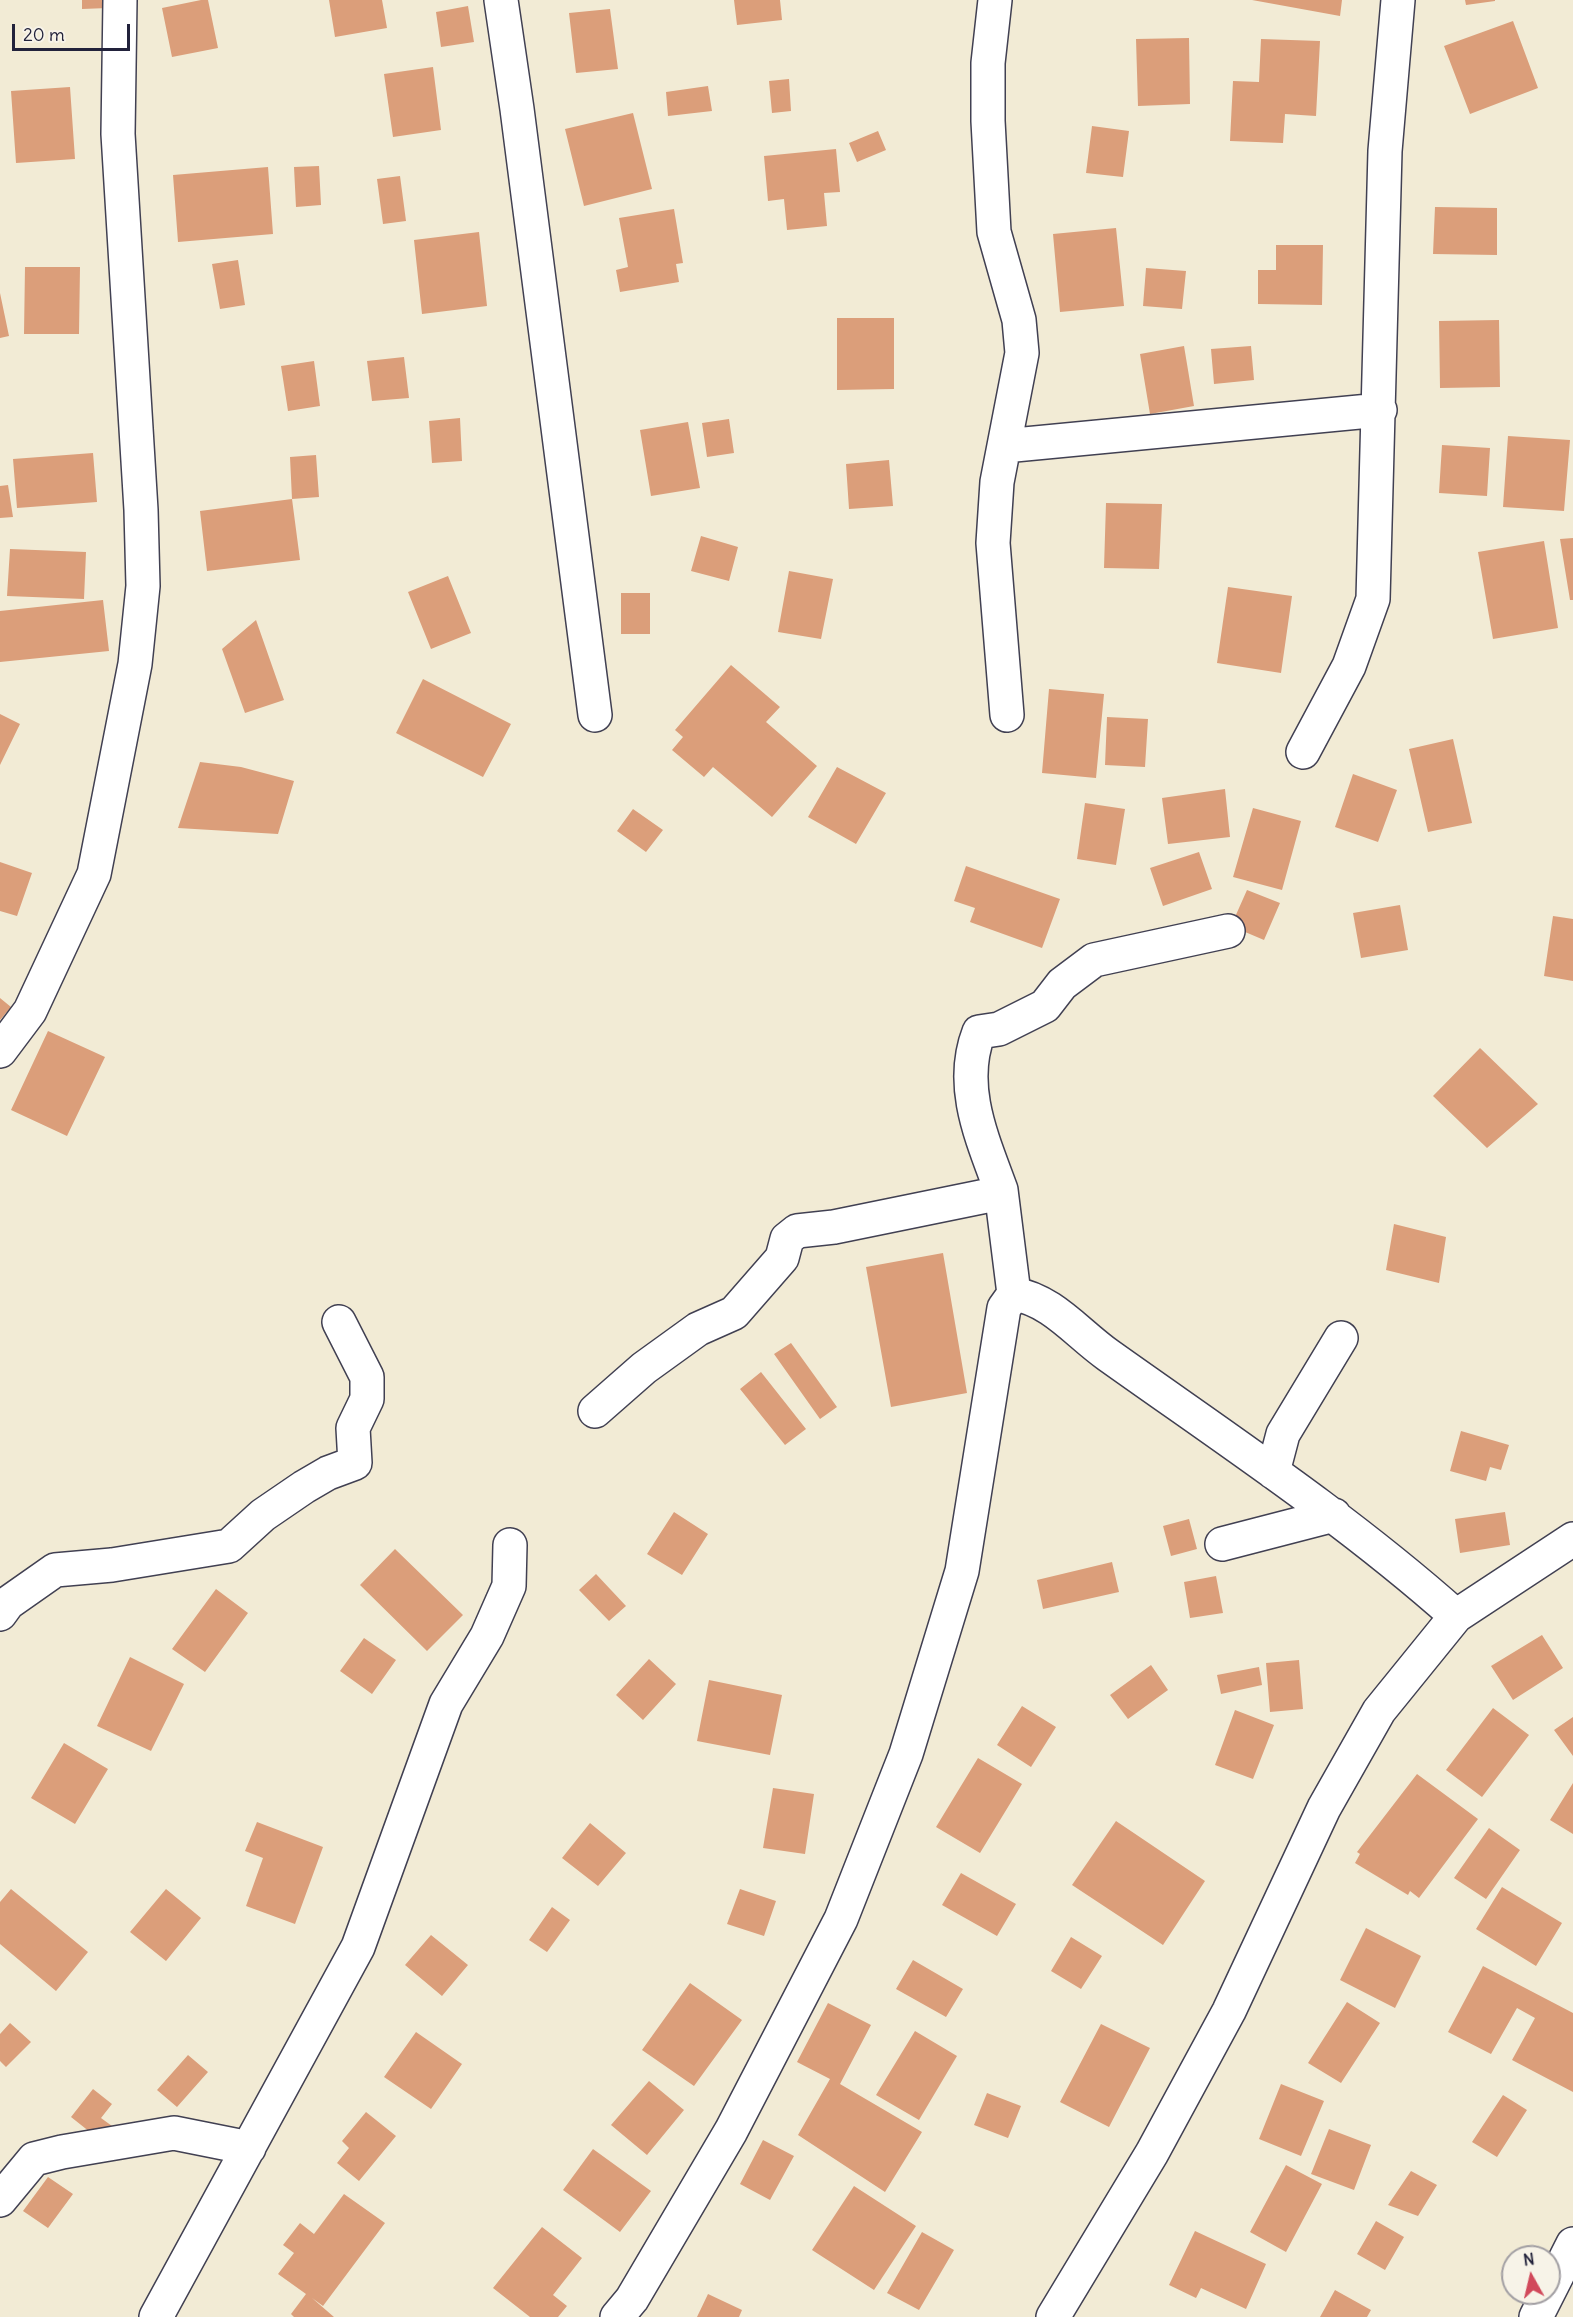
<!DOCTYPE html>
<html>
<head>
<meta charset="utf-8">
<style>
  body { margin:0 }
  #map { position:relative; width:1573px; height:2317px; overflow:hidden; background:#f2ebd5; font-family:Delius,sans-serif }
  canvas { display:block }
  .north { position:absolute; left:1501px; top:2245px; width:60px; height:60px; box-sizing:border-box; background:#f7f3e8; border:2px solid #a29fa3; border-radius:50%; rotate:352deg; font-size:16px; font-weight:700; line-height:24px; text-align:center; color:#22223b }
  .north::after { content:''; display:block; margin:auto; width:21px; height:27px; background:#d1495b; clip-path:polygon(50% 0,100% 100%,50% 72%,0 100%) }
  .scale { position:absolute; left:12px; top:24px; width:118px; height:27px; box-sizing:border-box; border:3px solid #22223b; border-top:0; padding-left:8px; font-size:18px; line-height:21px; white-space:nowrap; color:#22223b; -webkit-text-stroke:4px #f7f3e8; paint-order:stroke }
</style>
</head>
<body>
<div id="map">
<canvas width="1573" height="2317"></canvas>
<div class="north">N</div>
<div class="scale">20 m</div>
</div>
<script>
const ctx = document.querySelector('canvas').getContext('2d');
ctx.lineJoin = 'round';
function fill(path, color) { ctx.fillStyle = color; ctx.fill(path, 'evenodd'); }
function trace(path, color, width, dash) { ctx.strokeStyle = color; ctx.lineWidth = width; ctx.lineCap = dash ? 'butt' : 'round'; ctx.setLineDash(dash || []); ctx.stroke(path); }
fill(new Path2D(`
  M 82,0 L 107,0 L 108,8 L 82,9 Z
  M 201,0 L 208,0 L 218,48 L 172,57 L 162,8 Z
  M 329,0 L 382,0 L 387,28 L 335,37 Z
  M 734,0 L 780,0 L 782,20 L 737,25 Z
  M 1252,0 L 1342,0 L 1340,16 Z
  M 1465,0 L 1495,0 L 1495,1 L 1466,5 Z
  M 468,6 L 474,42 L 441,47 L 436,12 Z
  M 610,9 L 618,69 L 576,73 L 569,13 Z
  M 1513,21 L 1538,88 L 1470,114 L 1444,46 Z
  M 1189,38 L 1190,104 L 1138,106 L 1136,39 Z
  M 1261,39 L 1320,41 L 1316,116 L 1285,114 L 1283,143 L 1230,141 L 1233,81 L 1259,82 Z
  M 433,67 L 441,130 L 393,137 L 384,74 Z
  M 789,79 L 791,111 L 772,113 L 769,81 Z
  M 708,86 L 712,111 L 668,116 L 666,92 Z
  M 70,87 L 75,159 L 16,163 L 11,91 Z
  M 633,113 L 652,189 L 584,206 L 565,129 Z
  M 1092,126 L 1129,131 L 1123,177 L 1086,173 Z
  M 878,131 L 886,150 L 857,162 L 849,143 Z
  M 836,149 L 840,192 L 824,193 L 827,226 L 787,230 L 784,199 L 768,201 L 764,156 Z
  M 319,166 L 321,205 L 296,207 L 294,167 Z
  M 268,167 L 273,234 L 178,242 L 173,175 Z
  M 400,176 L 406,221 L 383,224 L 377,179 Z
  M 1435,207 L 1497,208 L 1497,255 L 1433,254 Z
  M 674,209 L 683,263 L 676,264 L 679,282 L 620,292 L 616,270 L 628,267 L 619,218 Z
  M 1116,228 L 1124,306 L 1060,312 L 1053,234 Z
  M 479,232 L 487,306 L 422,314 L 414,240 Z
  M 1276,245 L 1323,245 L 1322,305 L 1258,304 L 1258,270 L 1276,270 Z
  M 238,260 L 245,305 L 220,309 L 212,264 Z
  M 25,267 L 80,267 L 79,334 L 24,334 Z
  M 1146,268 L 1186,271 L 1182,309 L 1143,306 Z
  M 0,293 L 9,336 L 0,338 Z
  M 837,318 L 894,318 L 894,389 L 837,390 Z
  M 1499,320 L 1500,387 L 1440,388 L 1439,321 Z
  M 1184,346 L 1194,406 L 1150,414 L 1140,354 Z
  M 1251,346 L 1254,380 L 1214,384 L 1211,349 Z
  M 404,357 L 409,398 L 372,401 L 367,361 Z
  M 314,361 L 320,406 L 288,411 L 281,366 Z
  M 460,418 L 462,461 L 432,463 L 429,421 Z
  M 729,419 L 734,453 L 707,457 L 702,423 Z
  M 688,422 L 700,488 L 651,496 L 640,430 Z
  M 1508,436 L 1570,440 L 1564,511 L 1503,507 Z
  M 1442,445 L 1490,448 L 1487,496 L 1439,493 Z
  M 93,453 L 97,502 L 17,508 L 13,459 Z
  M 316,455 L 319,497 L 292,499 L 290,457 Z
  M 889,460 L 893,506 L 849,509 L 846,464 Z
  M 8,485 L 13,517 L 0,518 L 0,486 Z
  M 292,499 L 300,560 L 207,571 L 200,511 Z
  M 1106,503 L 1162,504 L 1159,569 L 1104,568 Z
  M 701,536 L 738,547 L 729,581 L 691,571 Z
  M 1573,538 L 1573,600 L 1570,600 L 1560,539 Z
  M 1544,541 L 1558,628 L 1493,639 L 1478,552 Z
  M 10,549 L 86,552 L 84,599 L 7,596 Z
  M 789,571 L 833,579 L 821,639 L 778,632 Z
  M 448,576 L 471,633 L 431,649 L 408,592 Z
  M 1228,587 L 1292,596 L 1281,673 L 1217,663 Z
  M 621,593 L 650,593 L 650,634 L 621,634 Z
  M 103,600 L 109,651 L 0,662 L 0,611 Z
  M 256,620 L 284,700 L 245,713 L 222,649 Z
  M 731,665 L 780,707 L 766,722 L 817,766 L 772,817 L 713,767 L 704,777 L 672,750 L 683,737 L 675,730 Z
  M 423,679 L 511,724 L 483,777 L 396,733 Z
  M 1049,689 L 1104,694 L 1096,778 L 1042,773 Z
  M 0,714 L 20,724 L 0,765 Z
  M 1107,717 L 1148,719 L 1145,767 L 1105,765 Z
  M 1453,739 L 1472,823 L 1428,832 L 1409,749 Z
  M 200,762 L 241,767 L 294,781 L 278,834 L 178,828 Z
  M 837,767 L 886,793 L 856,844 L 808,817 Z
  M 1353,774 L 1397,790 L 1378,842 L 1335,827 Z
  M 1225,789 L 1230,837 L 1168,844 L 1162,798 Z
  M 1085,803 L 1125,809 L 1116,865 L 1077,859 Z
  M 1253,808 L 1301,821 L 1282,890 L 1233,877 Z
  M 633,809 L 663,830 L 646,852 L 617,831 Z
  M 1199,852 L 1212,889 L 1163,906 L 1150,868 Z
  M 0,862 L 32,873 L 17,916 L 0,911 Z
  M 966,866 L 1060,899 L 1042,948 L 970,922 L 975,908 L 954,901 Z
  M 1247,890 L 1280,903 L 1264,940 L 1231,926 Z
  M 1400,905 L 1408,950 L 1361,958 L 1353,913 Z
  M 1553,916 L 1573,919 L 1573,981 L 1544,976 Z
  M 0,998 L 11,1007 L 0,1020 Z
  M 48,1031 L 105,1057 L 67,1136 L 11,1110 Z
  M 1480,1048 L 1538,1104 L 1487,1148 L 1433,1096 Z
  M 1394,1224 L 1446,1237 L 1439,1283 L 1386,1270 Z
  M 943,1253 L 967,1393 L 891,1407 L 866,1267 Z
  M 791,1343 L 837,1407 L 820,1419 L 774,1354 Z
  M 761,1372 L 806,1429 L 785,1445 L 740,1389 Z
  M 1461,1431 L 1509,1445 L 1501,1470 L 1490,1467 L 1486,1481 L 1450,1471 Z
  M 674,1512 L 708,1534 L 682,1575 L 647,1554 Z
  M 1505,1512 L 1510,1545 L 1460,1553 L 1455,1519 Z
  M 1189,1519 L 1197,1549 L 1171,1556 L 1163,1526 Z
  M 395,1549 L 463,1615 L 427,1651 L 360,1585 Z
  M 1112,1562 L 1119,1592 L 1043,1609 L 1037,1580 Z
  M 596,1574 L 626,1606 L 609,1621 L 579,1590 Z
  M 1216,1576 L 1223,1613 L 1190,1618 L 1184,1582 Z
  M 216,1589 L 248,1613 L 205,1672 L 172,1649 Z
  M 1542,1635 L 1563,1668 L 1513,1700 L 1491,1666 Z
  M 364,1638 L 396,1660 L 372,1694 L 340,1671 Z
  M 130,1657 L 184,1684 L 151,1751 L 97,1726 Z
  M 649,1659 L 676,1684 L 643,1720 L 616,1695 Z
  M 1299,1660 L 1303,1709 L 1270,1712 L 1266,1663 Z
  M 1151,1665 L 1168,1690 L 1128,1719 L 1110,1695 Z
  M 1259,1667 L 1262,1685 L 1221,1694 L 1217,1675 Z
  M 709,1680 L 782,1695 L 770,1755 L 697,1741 Z
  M 1022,1706 L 1056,1727 L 1031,1767 L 997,1745 Z
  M 1493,1708 L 1529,1735 L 1482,1797 L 1446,1770 Z
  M 1235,1710 L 1274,1725 L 1253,1779 L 1215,1765 Z
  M 1573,1717 L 1573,1756 L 1554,1730 Z
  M 64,1743 L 108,1769 L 75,1824 L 31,1798 Z
  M 978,1758 L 1022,1784 L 980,1853 L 936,1827 Z
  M 1417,1774 L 1478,1819 L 1419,1898 L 1410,1891 L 1408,1895 L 1355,1863 L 1360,1854 L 1357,1852 Z
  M 1573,1783 L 1573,1834 L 1550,1820 Z
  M 773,1788 L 814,1794 L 805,1854 L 763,1848 Z
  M 1116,1821 L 1205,1881 L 1163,1945 L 1072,1885 Z
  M 257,1822 L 323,1847 L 295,1924 L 246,1906 L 263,1858 L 245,1851 Z
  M 590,1823 L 626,1853 L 598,1886 L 562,1858 Z
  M 1489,1828 L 1520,1850 L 1486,1899 L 1454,1878 Z
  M 961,1873 L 1016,1904 L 997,1936 L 942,1905 Z
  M 1502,1887 L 1562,1923 L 1536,1966 L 1476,1929 Z
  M 11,1889 L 88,1952 L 56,1991 L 0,1944 L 0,1902 Z
  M 166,1889 L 201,1918 L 166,1961 L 130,1932 Z
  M 740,1889 L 776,1901 L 764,1936 L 727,1924 Z
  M 552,1907 L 570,1920 L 547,1952 L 529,1940 Z
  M 1366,1928 L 1421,1956 L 1395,2008 L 1340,1980 Z
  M 431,1935 L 468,1965 L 442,1996 L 405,1965 Z
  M 1071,1937 L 1102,1956 L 1081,1989 L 1051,1971 Z
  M 913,1960 L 963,1989 L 946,2017 L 896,1989 Z
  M 1483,1966 L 1573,2013 L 1573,2092 L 1512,2060 L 1535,2018 L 1517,2008 L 1491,2054 L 1448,2032 Z
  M 690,1983 L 742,2020 L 694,2086 L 642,2050 Z
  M 1347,2002 L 1380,2023 L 1341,2083 L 1308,2063 Z
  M 828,2003 L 871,2025 L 840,2084 L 922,2132 L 885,2192 L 798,2135 L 830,2079 L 797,2062 Z
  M 10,2023 L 31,2042 L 6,2067 L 0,2061 L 0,2034 Z
  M 1101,2024 L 1150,2048 L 1109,2127 L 1060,2102 Z
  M 915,2031 L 957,2056 L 919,2120 L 876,2095 Z
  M 416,2032 L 462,2064 L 431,2109 L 384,2077 Z
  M 188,2055 L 208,2072 L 177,2107 L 157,2090 Z
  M 649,2081 L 684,2110 L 647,2155 L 611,2125 Z
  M 1281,2084 L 1324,2101 L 1301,2156 L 1259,2139 Z
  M 93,2089 L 112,2104 L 101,2118 L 112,2126 L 100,2140 L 71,2117 Z
  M 987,2093 L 1021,2106 L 1008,2138 L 974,2125 Z
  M 1503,2095 L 1527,2110 L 1497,2157 L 1472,2142 Z
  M 366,2112 L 396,2136 L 359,2181 L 337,2163 L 349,2148 L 342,2141 Z
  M 1329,2129 L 1371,2145 L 1354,2190 L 1311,2174 Z
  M 763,2140 L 794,2156 L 770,2200 L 740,2184 Z
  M 593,2149 L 651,2191 L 620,2232 L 563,2190 Z
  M 1286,2165 L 1322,2184 L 1286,2252 L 1250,2232 Z
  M 1411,2171 L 1437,2185 L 1418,2216 L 1388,2205 Z
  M 48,2177 L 73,2194 L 48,2228 L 23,2211 Z
  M 854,2186 L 916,2226 L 874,2290 L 812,2250 Z
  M 344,2194 L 385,2223 L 323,2306 L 312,2298 L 334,2317 L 294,2317 L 291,2314 L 306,2294 L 278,2274 L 294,2253 L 283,2245 L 300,2223 L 314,2234 Z
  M 1376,2221 L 1404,2237 L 1385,2270 L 1357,2254 Z
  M 542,2227 L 582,2258 L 553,2295 L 567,2306 L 558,2317 L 530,2317 L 493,2288 Z
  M 1195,2231 L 1266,2264 L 1246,2309 L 1201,2288 L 1196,2298 L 1169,2285 Z
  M 922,2232 L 954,2250 L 919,2310 L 887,2293 Z
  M 1335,2290 L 1371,2310 L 1367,2317 L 1320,2317 Z
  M 708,2294 L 742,2310 L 739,2317 L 697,2317 Z`), '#db9e7a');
const street = new Path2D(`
  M 501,0 L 517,109 L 595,715
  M 995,0 L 988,63 L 988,121 L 994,232 L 1019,320 L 1022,353 L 997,482 L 993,543 L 1007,715
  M 1004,446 L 1380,410
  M 1303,752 L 1349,666 L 1373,599 L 1385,151 L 1398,0
  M 0,1051 L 30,1011 L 94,874 L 135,664 L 143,586 L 141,510 L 118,134 L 120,0
  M 1014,1294 C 1052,1300 1077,1333 1108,1355 C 1226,1439 1347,1519 1456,1616
  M 595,1411 L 644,1368 L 698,1329 L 734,1313 L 782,1258 L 787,1239 L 797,1231 L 834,1227 L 986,1196 L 1001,1190 C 982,1138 958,1086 979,1032 L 999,1029 L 1045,1006 L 1062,984 L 1094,960 L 1228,931
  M 1273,1472 L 1283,1434 L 1341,1338
  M 1222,1544 L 1334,1515
  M 0,1614 L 8,1603 L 55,1570 L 112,1565 L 229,1546 L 263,1515 L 304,1487 L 328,1473 L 355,1463 L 353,1428 L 367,1399 L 367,1377 L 339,1322
  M 0,2200 L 34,2159 L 62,2152 L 174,2133 L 249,2148
  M 156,2317 L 358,1947 L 446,1704 L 487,1636 L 509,1586 L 510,1545
  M 617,2317 L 632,2299 L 731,2131 L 841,1919 L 906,1754 L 962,1571 L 1004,1308 L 1014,1294 L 1001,1190
  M 1053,2317 L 1152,2153 L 1229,2011 L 1324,1808 L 1379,1711 L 1456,1616 L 1573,1539
  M 1536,2317 L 1573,2244`);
trace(street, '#414052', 36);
trace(street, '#fff', 33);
</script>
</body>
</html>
